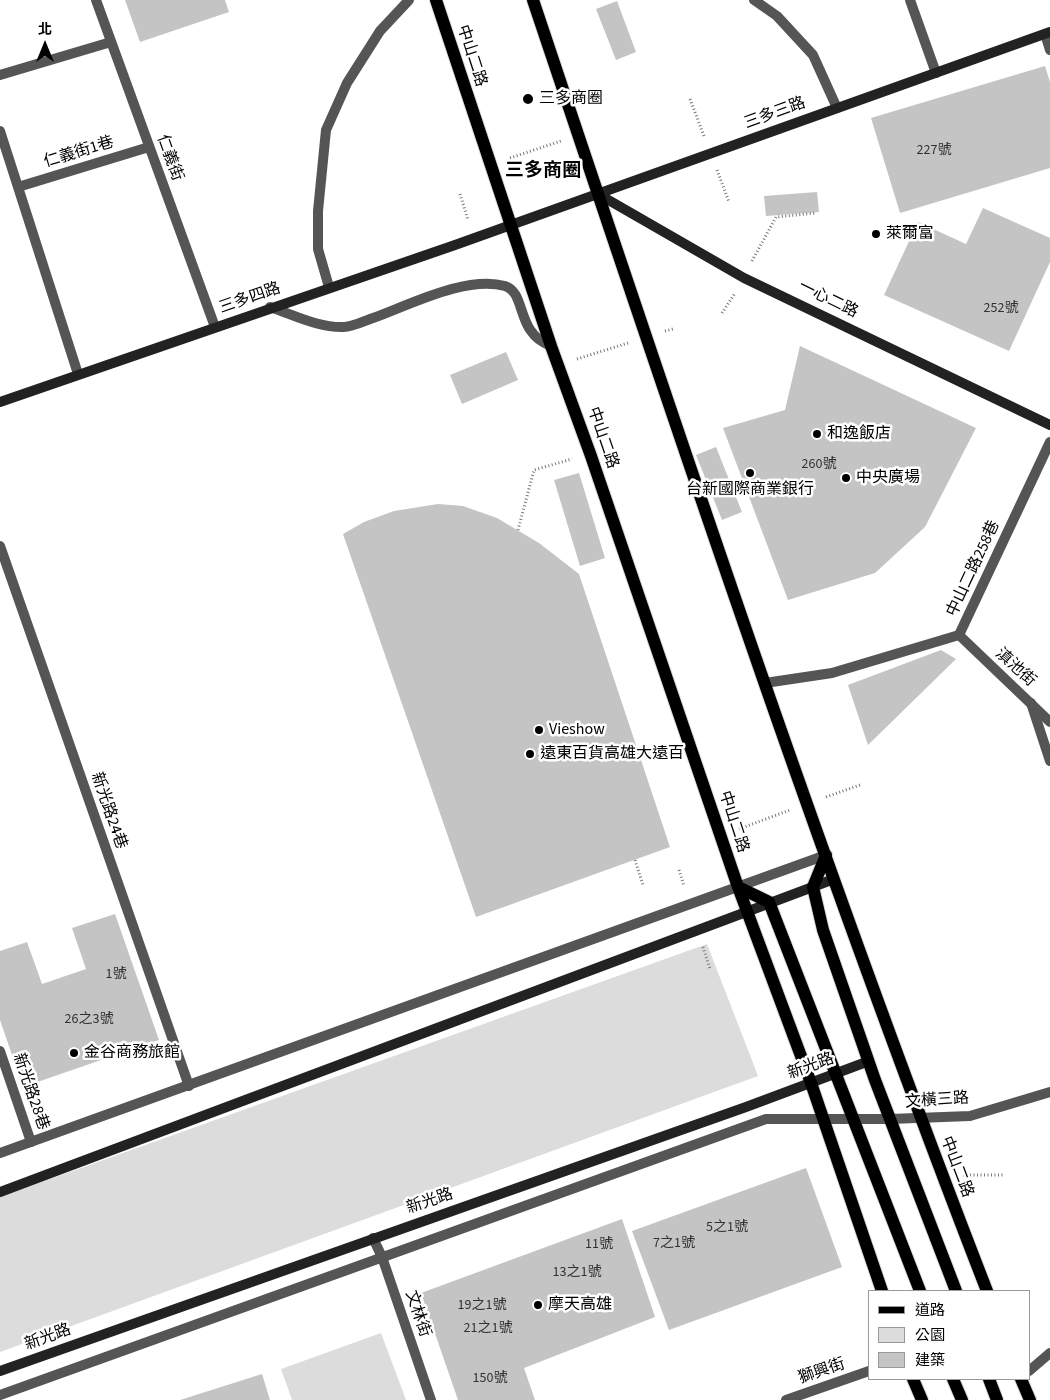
<!DOCTYPE html>
<html>
<head>
<meta charset="utf-8">
<style>
  body { margin:0 }
  #map { position:relative; width:1050px; height:1400px; overflow:hidden; background:#fff; font-family:"Source Sans 3","Noto Sans TC",sans-serif }
  canvas { display:block }
  .legend { position:absolute; left:868px; top:1290px; width:162px; height:90px; box-sizing:border-box; background:#fff; border:1px solid #999; margin:0; padding:6px 9px; list-style:none; font-size:15px; color:#000 }
  .legend li { display:flex; align-items:center; gap:10px; height:25px }
  .legend b { width:25px; border:1px solid #999 }
  .north { position:absolute; left:20px; top:20px; width:50px; height:50px; -webkit-text-stroke:4px #fff; paint-order:stroke; rotate:0deg; font-size:14px; font-weight:700; line-height:20px; text-align:center; color:#000 }
  .north::after { content:''; display:block; margin:auto; width:18px; height:22px; background:#000; clip-path:polygon(50% 0,100% 100%,50% 72%,0 100%) }
</style>
</head>
<body>
<div id="map">
<canvas width="1050" height="1400"></canvas>
<ul class="legend">
<li><b style="height:6px;background:#000"></b>道路</li>
<li><b style="height:14px;background:#dcdcdc"></b>公園</li>
<li><b style="height:14px;background:#c4c4c4"></b>建築</li>
</ul>
<div class="north">北</div>
</div>
<script>
const ctx = document.querySelector('canvas').getContext('2d');
ctx.lineJoin = 'round';
function fill(path, color) { ctx.fillStyle = color; ctx.fill(path, 'evenodd'); }
function trace(path, color, width, dash) { ctx.strokeStyle = color; ctx.lineWidth = width; ctx.lineCap = dash ? 'butt' : 'round'; ctx.setLineDash(dash || []); ctx.stroke(path); }
function write(font, color, halo, rows, align = 'center') {
  ctx.font = font + ' "Source Sans 3","Noto Sans TC",sans-serif'; ctx.lineWidth = 5; ctx.setLineDash([]); ctx.textBaseline = 'middle'; ctx.strokeStyle = halo; ctx.fillStyle = color; for (const [text, x, y, turn = 0] of rows) {
    ctx.save(); ctx.translate(x, y); ctx.rotate((+turn || 0) * Math.PI / 180); ctx.textAlign = isNaN(turn) ? turn : align; if (halo) ctx.strokeText(text, 0, 0); ctx.fillText(text, 0, 0); ctx.restore();
  }
}
fill(new Path2D(`
  M 707,944 L 758,1076 L 0,1352 L 0,1197 Z
  M 381,1333 L 406,1400 L 292,1400 L 281,1369 Z`), '#dcdcdc');
fill(new Path2D(`
  M 125,0 L 225,0 L 229,12 L 140,42 Z
  M 617,1 L 636,52 L 616,60 L 596,9 Z
  M 1045,66 L 1050,82 L 1050,168 L 900,213 L 871,118 Z
  M 817,192 L 819,212 L 766,216 L 764,196 Z
  M 983,208 L 1050,238 L 1050,262 L 1009,351 L 884,295 L 918,222 L 966,244 Z
  M 800,346 L 976,428 L 925,527 L 875,573 L 788,600 L 723,428 L 785,410 Z
  M 506,352 L 518,380 L 462,404 L 450,375 Z
  M 716,447 L 742,512 L 722,520 L 696,455 Z
  M 579,473 L 605,558 L 580,566 L 554,480 Z
  M 438,504 L 463,506 L 497,518 L 539,543 L 579,574 L 670,847 L 476,917 L 343,534 L 364,522 L 394,511 Z
  M 941,650 L 956,659 L 868,745 L 848,685 Z
  M 115,914 L 159,1040 L 23,1087 L 0,1020 L 0,951 L 27,942 L 42,984 L 86,969 L 72,928 Z
  M 806,1168 L 842,1267 L 669,1330 L 632,1231 Z
  M 622,1219 L 655,1317 L 524,1368 L 535,1400 L 458,1400 L 421,1293 Z
  M 262,1374 L 270,1400 L 180,1400 Z`), '#c4c4c4');
const primary = new Path2D(`
  M 436,0 L 551,346 L 591,456 L 738,887 L 811,1083 L 882,1291
  M 533,0 C 678,433 822,866 987,1291
  M 826,855 L 813,887 L 823,930 L 875,1080 L 956,1291
  M 738,887 L 769,902 L 920,1291
  M 913,1379 L 922,1400
  M 953,1379 L 962,1400
  M 989,1379 L 997,1400
  M 1021,1379 L 1030,1400`);
trace(primary, '#dbdbdb', 14);
trace(new Path2D(`
  M 690,99 L 704,136
  M 510,158 L 561,141
  M 717,170 L 729,202
  M 460,194 L 468,220
  M 752,261 L 776,217 L 816,213
  M 722,313 L 735,293
  M 665,331 L 673,329
  M 577,359 L 628,343
  M 518,530 L 534,470 L 572,459
  M 826,797 L 860,785
  M 739,829 L 790,810
  M 635,860 L 643,885
  M 679,870 L 684,886
  M 703,947 L 710,969
  M 963,1175 L 1005,1175`), '#777', 3, [1, 2.5]);
trace(new Path2D(`
  M 1045,34 L 1050,50
  M 270,307 C 294,315 319,328 344,327 C 353,327 364,321 373,318 C 409,305 467,275 505,286 C 527,293 515,333 551,346
  M 0,546 L 189,1086
  M 765,683 L 832,673 L 959,635 L 1050,442
  M 1031,703 L 1050,761
  M 0,1051 L 31,1142
  M 1029,1371 L 1050,1353`), '#555', 10);
trace(new Path2D(`
  M 96,0 L 215,327
  M 754,0 L 777,16 L 813,55 L 837,108
  M 910,0 L 936,73
  M 0,75 L 111,42
  M 0,131 L 78,374
  M 18,187 L 149,147
  M 329,287 L 318,249 L 318,211 L 326,130 L 347,83 L 380,31 L 409,0
  M 959,635 L 1050,722
  M 0,1153 L 826,855
  M 373,1238 L 382,1257 L 431,1400
  M 0,1395 L 766,1119 L 890,1119 L 970,1116 L 1050,1092
  M 786,1400 L 869,1371`), '#555', 10);
trace(new Path2D(`
  M 598,194 L 744,278 L 1050,425
  M 0,402 L 455,245 L 1050,32
  M 0,1192 L 834,879
  M 0,1371 L 746,1107 L 869,1061`), '#222', 10);
trace(primary, '#000', 12);
for (const [x, y, r, color] of [
  [528,99,6,"#000"],
  [876,234,5,"#000"],
  [817,434,5,"#000"],
  [750,473,5,"#000"],
  [846,478,5,"#000"],
  [539,730,5,"#000"],
  [530,754,5,"#000"],
  [74,1053,5,"#000"],
  [538,1305,5,"#000"]
]) { const dot = new Path2D(); dot.arc(x, y, r, 0, 2 * Math.PI); ctx.fillStyle = color; ctx.fill(dot); trace(dot, '#fff', 2); }
write('14px', '#313131', null, [
  ["227號",934,151],
  ["252號",1001,309],
  ["260號",819,465],
  ["1號",116,975],
  ["26之3號",89,1020],
  ["5之1號",727,1228],
  ["7之1號",674,1244],
  ["11號",599,1245],
  ["13之1號",577,1273],
  ["19之1號",482,1306],
  ["21之1號",488,1329],
  ["150號",490,1379]
]);
write('16px', '#000', '#fff', [
  ["中山二路",471,56,72],
  ["三多三路",775,114,-20],
  ["仁義街1巷",79,153,-17],
  ["仁義街",169,158,70],
  ["三多四路",250,299,-19],
  ["一心二路",828,300,26],
  ["中山二路",602,438,71],
  ["中山二路258巷",974,569,-65],
  ["滇池街",1015,668,42],
  ["新光路24巷",108,811,71],
  ["中山二路",733,822,72],
  ["新光路",811,1067,-20],
  ["新光路28巷",30,1092,71],
  ["文橫三路",937,1101,-4],
  ["中山二路",956,1167,69],
  ["新光路",430,1202,-19],
  ["文林街",417,1314,71],
  ["新光路",48,1338,-20],
  ["獅興街",822,1372,-19]
]);
write('16px', '#000', '#fff', [
  ["三多商圈",539,99],
  ["萊爾富",886,234],
  ["和逸飯店",827,434],
  ["中央廣場",856,478],
  ["台新國際商業銀行",750,490,"center"],
  ["Vieshow",549,730],
  ["遠東百貨高雄大遠百",540,754],
  ["金谷商務旅館",84,1053],
  ["摩天高雄",548,1305]
], 'left');
write('bold 19px', '#000', '#fff', [
  ["三多商圈",543,172]
]);
</script>
</body>
</html>
